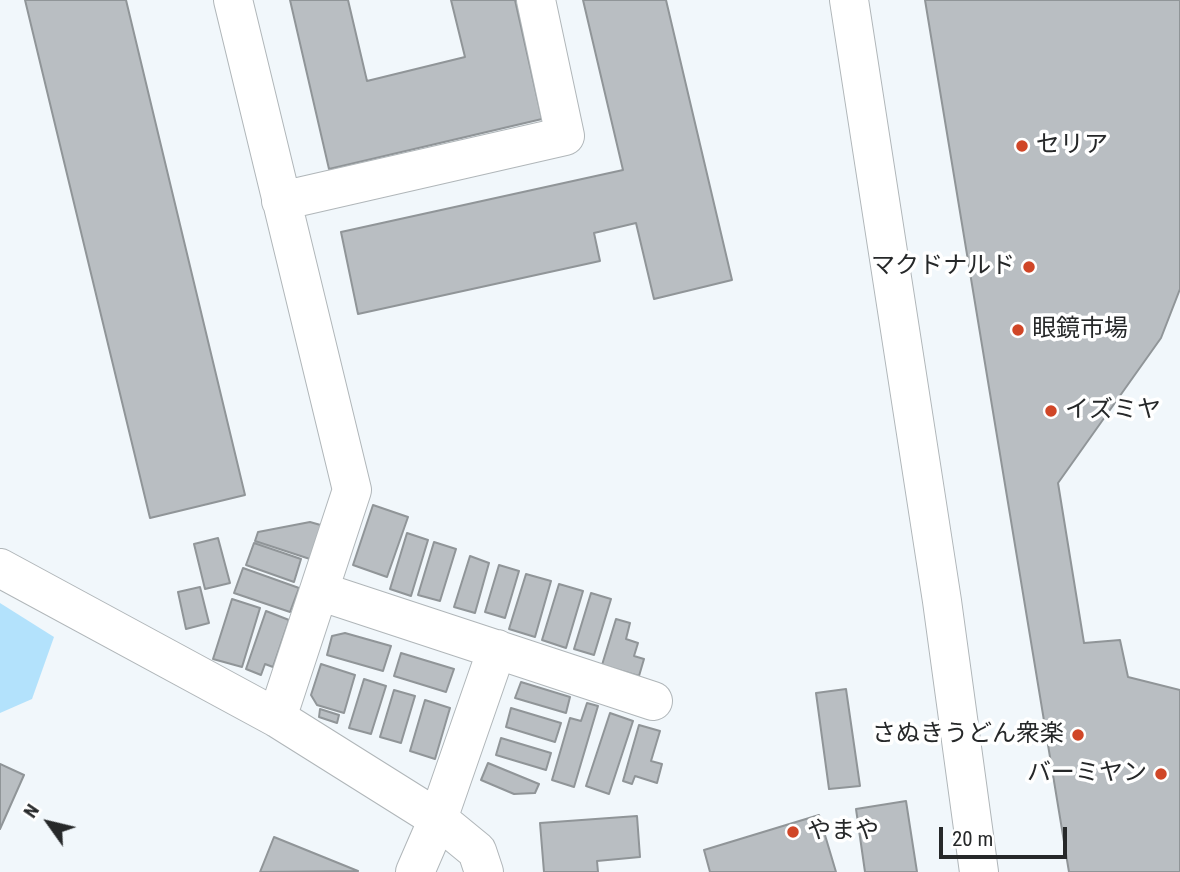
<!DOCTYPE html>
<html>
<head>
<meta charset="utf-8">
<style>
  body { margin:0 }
  #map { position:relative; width:1180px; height:872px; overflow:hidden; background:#f1f7fb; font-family:"Roboto Condensed",sans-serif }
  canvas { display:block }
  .north { position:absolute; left:14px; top:788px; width:70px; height:70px; -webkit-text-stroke:5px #fff; paint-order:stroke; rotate:304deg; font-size:19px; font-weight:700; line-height:28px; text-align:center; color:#262829 }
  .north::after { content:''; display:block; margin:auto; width:24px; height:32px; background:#262829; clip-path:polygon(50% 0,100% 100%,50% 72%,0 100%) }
  .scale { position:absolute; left:939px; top:827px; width:128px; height:32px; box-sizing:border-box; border:4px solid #262829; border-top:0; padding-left:9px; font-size:21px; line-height:24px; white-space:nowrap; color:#262829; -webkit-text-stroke:5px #fff; paint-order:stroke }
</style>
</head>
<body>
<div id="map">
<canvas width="1180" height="872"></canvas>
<div class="north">N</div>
<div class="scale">20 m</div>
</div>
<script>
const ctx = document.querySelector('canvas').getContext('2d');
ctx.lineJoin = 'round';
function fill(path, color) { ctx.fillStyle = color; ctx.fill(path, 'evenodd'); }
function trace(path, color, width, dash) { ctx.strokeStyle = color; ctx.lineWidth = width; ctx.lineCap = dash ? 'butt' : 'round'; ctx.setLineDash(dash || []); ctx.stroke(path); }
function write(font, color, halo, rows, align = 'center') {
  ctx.font = font + ' "Roboto Condensed","Noto Sans JP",sans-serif'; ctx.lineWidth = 7; ctx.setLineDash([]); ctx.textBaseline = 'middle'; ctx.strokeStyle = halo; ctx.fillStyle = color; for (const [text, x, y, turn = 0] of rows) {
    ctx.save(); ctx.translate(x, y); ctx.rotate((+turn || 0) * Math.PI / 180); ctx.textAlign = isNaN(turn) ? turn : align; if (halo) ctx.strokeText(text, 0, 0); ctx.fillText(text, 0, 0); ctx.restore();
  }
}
fill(new Path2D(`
  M 0,603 L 54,637 L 32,699 L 0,713 Z`), '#b3e2fc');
const building = new Path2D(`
  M 25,0 L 126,0 L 245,495 L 150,518 Z
  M 290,0 L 348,0 L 367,81 L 465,57 L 451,0 L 515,0 L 542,119 L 329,169 Z
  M 583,0 L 666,0 L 732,280 L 654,299 L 636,223 L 594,233 L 600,261 L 358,314 L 341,232 L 623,170 Z
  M 925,0 L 1180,0 L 1180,289 L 1161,338 L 1058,483 L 1084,643 L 1120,640 L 1128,677 L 1180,690 L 1180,872 L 1069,872 Z
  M 373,505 L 408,517 L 387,577 L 353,565 Z
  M 310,522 L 324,526 L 313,560 L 255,541 L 258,532 Z
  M 407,533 L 428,540 L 411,596 L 390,589 Z
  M 218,538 L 230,583 L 205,589 L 194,544 Z
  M 434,542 L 456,549 L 440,601 L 418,595 Z
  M 254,543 L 301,559 L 294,582 L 246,565 Z
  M 470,556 L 489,563 L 475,613 L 454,607 Z
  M 499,565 L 519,571 L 505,618 L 485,612 Z
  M 243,568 L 299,588 L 290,612 L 234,593 Z
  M 526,574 L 551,581 L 535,637 L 509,629 Z
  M 559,584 L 583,591 L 566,648 L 542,640 Z
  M 200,587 L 209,623 L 186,629 L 178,592 Z
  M 591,593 L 611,599 L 594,655 L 574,649 Z
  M 232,599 L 260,608 L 242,667 L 213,659 Z
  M 266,611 L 289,620 L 273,667 L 265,664 L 261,675 L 246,669 Z
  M 616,619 L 630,623 L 626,639 L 638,643 L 634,656 L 644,659 L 639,676 L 602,665 Z
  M 345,633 L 391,646 L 383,671 L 327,655 L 332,636 Z
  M 401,653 L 454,669 L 446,692 L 394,676 Z
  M 321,664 L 355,675 L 344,713 L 317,705 L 311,695 Z
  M 364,679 L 386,686 L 371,734 L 349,728 Z
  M 521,682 L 570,697 L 566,713 L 515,698 Z
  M 846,689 L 860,786 L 829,789 L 816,693 Z
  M 394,690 L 415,696 L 401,743 L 380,737 Z
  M 425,700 L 450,708 L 435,759 L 410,751 Z
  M 587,703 L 598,706 L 574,787 L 552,780 L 570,718 L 581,721 Z
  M 511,708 L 561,723 L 555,742 L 506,727 Z
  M 320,709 L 339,715 L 337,723 L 319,717 Z
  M 610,713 L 633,721 L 609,794 L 586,786 Z
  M 639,725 L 660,731 L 651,761 L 662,764 L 657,783 L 635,776 L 632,784 L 623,781 Z
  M 501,738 L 551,753 L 546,770 L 496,755 Z
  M 488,763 L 539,784 L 535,793 L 514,794 L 481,780 Z
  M 0,764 L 24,775 L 0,829 Z
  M 906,801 L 917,872 L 865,872 L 856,809 Z
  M 819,815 L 836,872 L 710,872 L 704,850 Z
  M 637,816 L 640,857 L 597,861 L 598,872 L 544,872 L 540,823 Z
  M 274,837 L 358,871 L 260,872 Z`);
fill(building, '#b9bec2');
trace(building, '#909598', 2);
const street = new Path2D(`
  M 233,0 L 352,490 L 277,718
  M 281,201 L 565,136 L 536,0
  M 0,568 L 277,718 L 438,819 L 477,851 L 484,872
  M 319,591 L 653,701
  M 415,872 L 438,819 L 497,649`);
const secondary = new Path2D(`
  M 849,0 L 942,601 L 979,872`);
trace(street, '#b0b6b9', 40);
trace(secondary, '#b0b6b9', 40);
trace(street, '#fff', 38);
trace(secondary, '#fff', 38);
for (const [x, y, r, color] of [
  [1022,146,7,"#d04627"],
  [1029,267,7,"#d04627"],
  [1018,330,7,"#d04627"],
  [1051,411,7,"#d04627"],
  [1078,735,7,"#d04627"],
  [1161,774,7,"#d04627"],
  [793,832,7,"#d04627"]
]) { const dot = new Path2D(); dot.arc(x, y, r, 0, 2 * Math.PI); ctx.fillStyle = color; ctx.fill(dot); trace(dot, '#fff', 2.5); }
write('24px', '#262829', '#fff', [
  ["セリア",1036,146],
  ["マクドナルド",1015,267,"right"],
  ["眼鏡市場",1032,330],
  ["イズミヤ",1065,411],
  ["さぬきうどん衆楽",1064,735,"right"],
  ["バーミヤン",1147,774,"right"],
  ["やまや",807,832]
], 'left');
</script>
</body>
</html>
